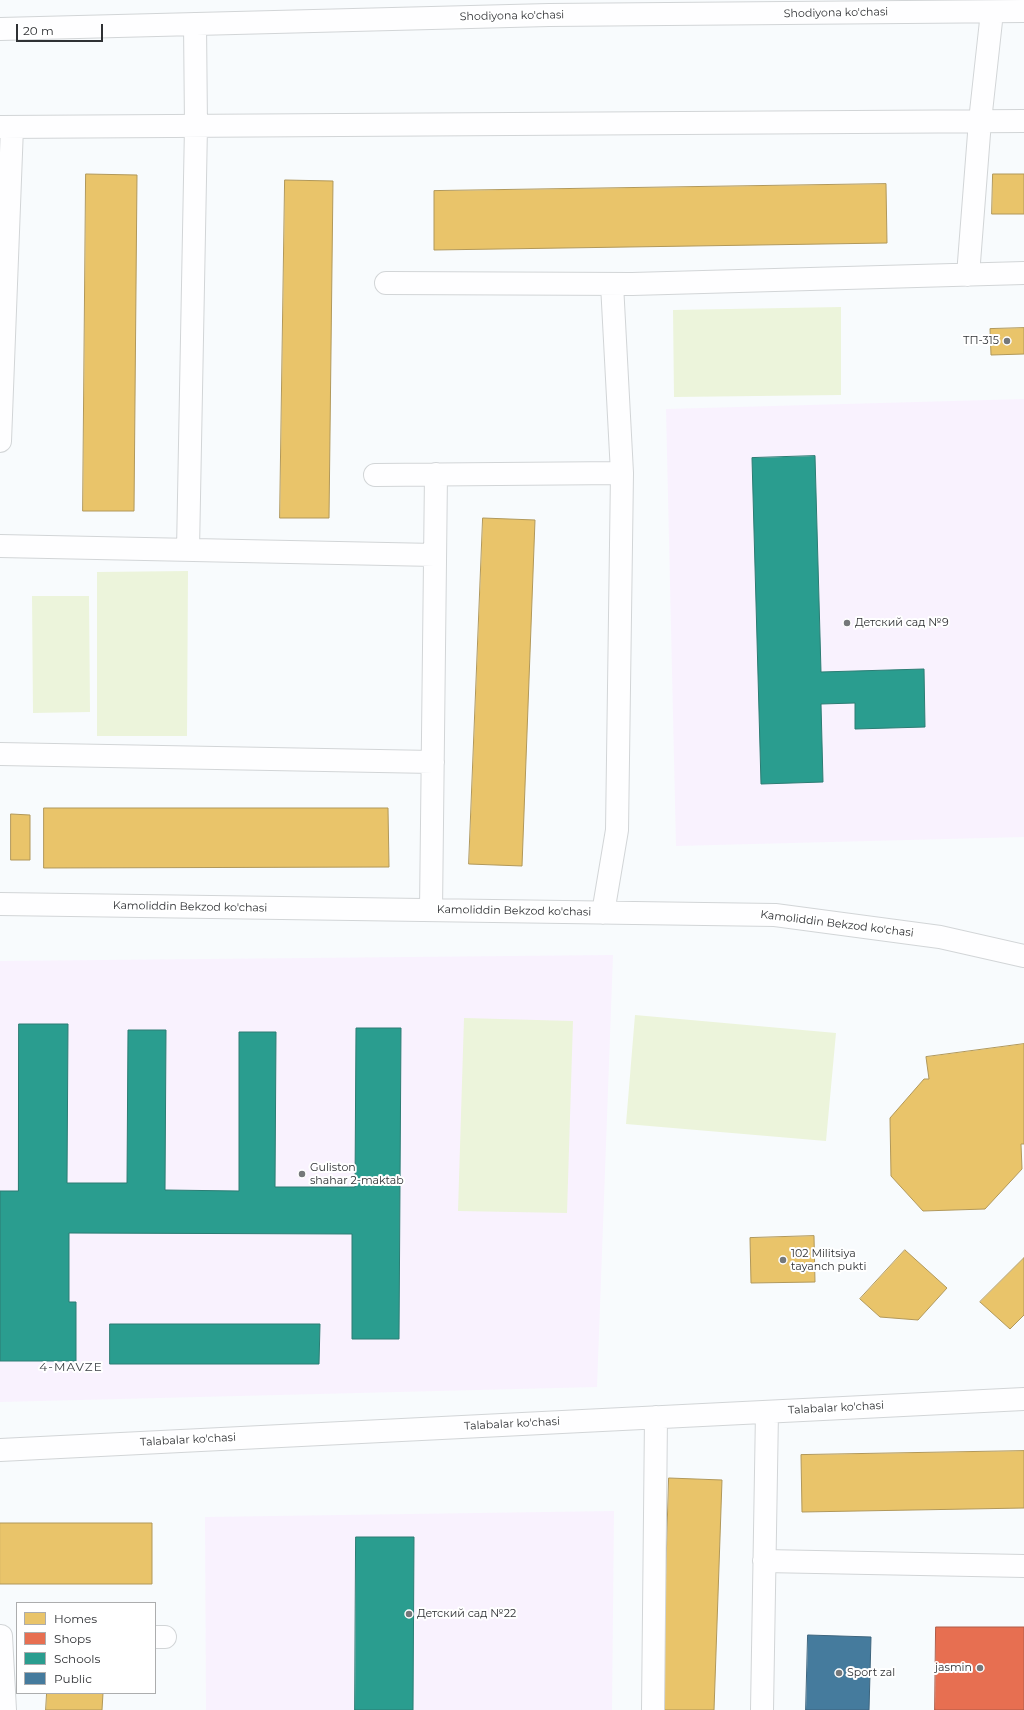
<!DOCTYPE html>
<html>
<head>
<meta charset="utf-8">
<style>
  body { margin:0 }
  #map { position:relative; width:1024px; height:1710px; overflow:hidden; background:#f8fbfd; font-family:Montserrat,sans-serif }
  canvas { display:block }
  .legend { position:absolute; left:16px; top:1602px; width:140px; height:92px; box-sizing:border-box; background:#fff; border:1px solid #acadae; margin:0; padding:5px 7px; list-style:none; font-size:12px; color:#2f3134 }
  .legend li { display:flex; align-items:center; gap:8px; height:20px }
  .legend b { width:20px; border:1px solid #acadae }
  .scale { position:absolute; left:16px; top:24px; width:87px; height:18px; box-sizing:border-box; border:2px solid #2f3134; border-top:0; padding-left:5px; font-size:12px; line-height:14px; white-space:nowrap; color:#2f3134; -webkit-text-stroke:3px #fff; paint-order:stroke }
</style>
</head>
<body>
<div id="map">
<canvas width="1024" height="1710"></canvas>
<ul class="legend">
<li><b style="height:11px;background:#e9c46a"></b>Homes</li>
<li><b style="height:11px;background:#e76f51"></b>Shops</li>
<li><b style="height:11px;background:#2a9d8f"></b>Schools</li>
<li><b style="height:11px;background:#457b9d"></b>Public</li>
</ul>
<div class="scale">20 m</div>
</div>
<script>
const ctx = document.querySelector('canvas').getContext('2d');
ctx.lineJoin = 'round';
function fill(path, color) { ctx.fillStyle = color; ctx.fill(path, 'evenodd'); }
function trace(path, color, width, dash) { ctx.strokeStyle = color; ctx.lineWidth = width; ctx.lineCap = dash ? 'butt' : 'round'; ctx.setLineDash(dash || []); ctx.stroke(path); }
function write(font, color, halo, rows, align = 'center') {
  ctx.font = font + ' Montserrat,sans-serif'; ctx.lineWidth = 4; ctx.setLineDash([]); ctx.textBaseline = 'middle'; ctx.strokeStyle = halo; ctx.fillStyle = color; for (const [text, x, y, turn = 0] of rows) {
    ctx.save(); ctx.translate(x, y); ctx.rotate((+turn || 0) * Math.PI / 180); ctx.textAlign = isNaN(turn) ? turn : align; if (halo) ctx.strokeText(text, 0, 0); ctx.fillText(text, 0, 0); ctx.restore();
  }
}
fill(new Path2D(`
  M 1024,399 L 1024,837 L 676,846 L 666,409 Z
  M 613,955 L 597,1387 L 0,1402 L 0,961 Z
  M 614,1511 L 612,1710 L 206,1710 L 205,1517 Z`), '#f9f2fe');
fill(new Path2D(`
  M 841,307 L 841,395 L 674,397 L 673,310 Z
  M 188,571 L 187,736 L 97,736 L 97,572 Z
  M 32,596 L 89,596 L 90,712 L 33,713 Z
  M 635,1015 L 836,1033 L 826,1141 L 626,1124 Z
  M 464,1018 L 573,1021 L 567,1213 L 458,1211 Z`), '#ecf4db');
const homes = new Path2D(`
  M 86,174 L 137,175 L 134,511 L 83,511 Z
  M 993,174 L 1024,174 L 1024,214 L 992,214 Z
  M 285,180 L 333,181 L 329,518 L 280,518 Z
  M 886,184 L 887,243 L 434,250 L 434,191 Z
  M 1024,328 L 1024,354 L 991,355 L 990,329 Z
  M 483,518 L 535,520 L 522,866 L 469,864 Z
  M 44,808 L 388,808 L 389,867 L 44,868 Z
  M 11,814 L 30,815 L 30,860 L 11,860 Z
  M 1024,1044 L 1024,1144 L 1021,1144 L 1022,1169 L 985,1209 L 923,1211 L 891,1176 L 890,1118 L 924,1079 L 929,1079 L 926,1057 Z
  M 814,1236 L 815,1282 L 751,1283 L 750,1238 Z
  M 905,1250 L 947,1288 L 918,1320 L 880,1317 L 860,1299 Z
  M 1024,1258 L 1024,1315 L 1010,1329 L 980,1302 Z
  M 1024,1451 L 1024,1508 L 802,1512 L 801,1455 Z
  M 669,1478 L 722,1480 L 714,1710 L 662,1710 Z
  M 0,1523 L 152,1523 L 152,1584 L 0,1584 Z
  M 47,1693 L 103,1693 L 102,1710 L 46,1710 Z`);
fill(homes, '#e9c46a');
trace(homes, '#b1985a', 1);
const shops = new Path2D(`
  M 936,1627 L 1024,1627 L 1024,1710 L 935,1710 Z`);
fill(shops, '#e76f51');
trace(shops, '#b05c48', 1);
const schools = new Path2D(`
  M 815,456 L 821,672 L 924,669 L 925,727 L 855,729 L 855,703 L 821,704 L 823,782 L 761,784 L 752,458 Z
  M 19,1024 L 68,1024 L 67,1183 L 127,1183 L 128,1030 L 166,1030 L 165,1190 L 239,1191 L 239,1032 L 276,1032 L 275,1187 L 355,1187 L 356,1028 L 401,1028 L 399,1339 L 352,1339 L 352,1234 L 69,1233 L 69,1302 L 76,1302 L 76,1361 L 0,1361 L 0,1191 L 18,1191 Z
  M 110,1324 L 320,1324 L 319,1364 L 110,1364 Z
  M 356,1537 L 414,1537 L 413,1710 L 355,1710 Z`);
fill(schools, '#2a9d8f');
trace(schools, '#2c7d74', 1);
const public = new Path2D(`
  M 808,1635 L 871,1637 L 869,1710 L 806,1710 Z`);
fill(public, '#457b9d');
trace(public, '#3e657e', 1);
const minor = new Path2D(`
  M 0,29 L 549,15 L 1024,11
  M 0,127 L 1024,121
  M 968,275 L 980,121 L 992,12
  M 386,283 L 632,284 L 1024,273
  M 0,441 L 12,127
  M 375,475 L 622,473
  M 0,546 L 435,555
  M 188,550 L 196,126 L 195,24
  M 0,754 L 433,762
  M 0,904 L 775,915 L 940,937 L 1024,956
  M 431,910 L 436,474
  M 603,913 L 617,830 L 622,473 L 612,284
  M 0,1450 L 1024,1399
  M 764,1561 L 1024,1566
  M 1,1636 L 5,1710
  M 155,1637 L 165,1637
  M 653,1710 L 656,1417
  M 762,1710 L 767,1412`);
trace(minor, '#d2d5d7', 24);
trace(minor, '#fefeff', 22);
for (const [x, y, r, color] of [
  [1007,341,4,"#75787a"],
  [847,623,4,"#75787a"],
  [302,1174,4,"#75787a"],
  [783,1260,4,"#75787a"],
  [409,1614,4,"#75787a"],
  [980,1668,4,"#75787a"],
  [839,1673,4,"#75787a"]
]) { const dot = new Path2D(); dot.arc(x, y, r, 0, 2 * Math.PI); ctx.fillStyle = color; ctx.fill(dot); trace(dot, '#fff', 1.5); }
write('11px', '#2f3134', '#fff', [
  ["Shodiyona ko'chasi",836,13,-1],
  ["Shodiyona ko'chasi",512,16,-1],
  ["Kamoliddin Bekzod ko'chasi",190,907,1],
  ["Kamoliddin Bekzod ko'chasi",514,911,1],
  ["Kamoliddin Bekzod ko'chasi",837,924,7],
  ["Talabalar ko'chasi",836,1408,-3],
  ["Talabalar ko'chasi",512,1424,-3],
  ["Talabalar ko'chasi",188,1440,-3]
]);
write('11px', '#2f3134', '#fff', [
  ["ТП-315",999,341,"right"],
  ["Детский сад №9",855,623],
  ["Guliston",310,1168],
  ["shahar 2-maktab",310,1181],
  ["102 Militsiya",791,1254],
  ["tayanch pukti",791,1267],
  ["Детский сад №22",417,1614],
  ["jasmin",972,1668,"right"],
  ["Sport zal",847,1673]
], 'left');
ctx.letterSpacing = '1px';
write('12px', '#3b4045', '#fff', [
  ["4-MAVZE",71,1367]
]);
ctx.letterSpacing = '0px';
</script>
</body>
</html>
